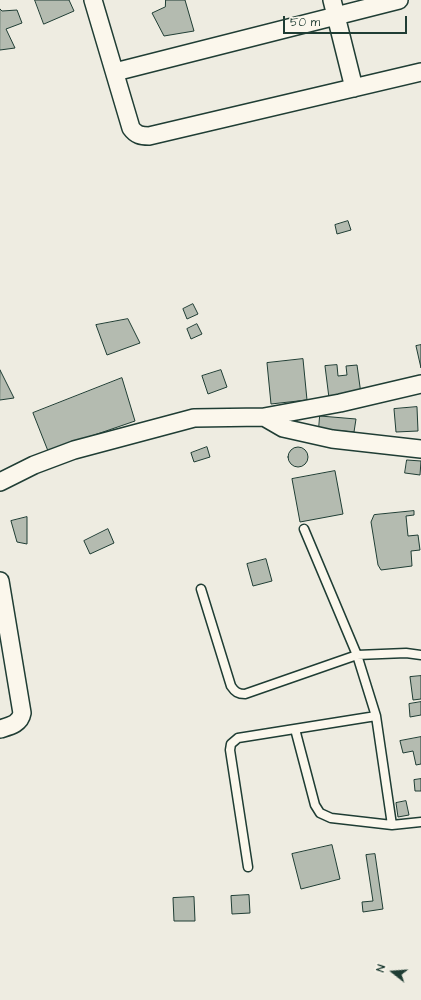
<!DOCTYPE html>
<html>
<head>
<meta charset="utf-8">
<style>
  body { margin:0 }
  #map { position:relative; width:421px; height:1000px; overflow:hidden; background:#eeece1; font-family:"Architects Daughter",sans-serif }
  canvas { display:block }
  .north { position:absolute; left:373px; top:952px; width:40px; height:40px; -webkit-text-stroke:3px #fbf7ec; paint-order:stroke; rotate:287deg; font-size:11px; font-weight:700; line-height:16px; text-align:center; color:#1f3d34 }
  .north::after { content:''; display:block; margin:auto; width:14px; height:18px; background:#1f3d34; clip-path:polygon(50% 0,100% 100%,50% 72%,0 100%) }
  .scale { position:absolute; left:283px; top:16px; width:124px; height:18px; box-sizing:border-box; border:2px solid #1f3d34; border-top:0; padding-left:5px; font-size:12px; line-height:14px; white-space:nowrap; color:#1f3d34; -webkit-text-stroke:3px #fbf7ec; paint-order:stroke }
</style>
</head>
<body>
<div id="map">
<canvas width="421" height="1000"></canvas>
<div class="north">N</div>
<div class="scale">50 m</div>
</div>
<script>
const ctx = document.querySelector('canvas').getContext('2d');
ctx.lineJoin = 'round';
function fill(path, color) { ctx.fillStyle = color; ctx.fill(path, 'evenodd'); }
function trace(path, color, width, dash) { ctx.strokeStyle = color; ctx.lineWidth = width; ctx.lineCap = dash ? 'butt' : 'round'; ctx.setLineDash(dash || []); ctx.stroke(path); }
const building = new Path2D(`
  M 35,0 L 69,0 L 74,11 L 44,24 Z
  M 166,0 L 185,0 L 194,31 L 164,36 L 152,13 L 165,7 Z
  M 0,9 L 2,11 L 17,10 L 22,23 L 6,29 L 15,48 L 0,50 Z
  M 348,221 L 351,230 L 337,234 L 335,225 Z
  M 193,304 L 198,314 L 187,319 L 183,309 Z
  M 128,319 L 140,343 L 107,355 L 96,325 Z
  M 197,324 L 202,334 L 191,339 L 187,329 Z
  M 421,345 L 421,368 L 416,346 Z
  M 303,359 L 307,400 L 271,404 L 267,363 Z
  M 337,365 L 338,376 L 347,375 L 346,366 L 357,365 L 361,394 L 329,398 L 325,366 Z
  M 0,370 L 14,398 L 0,400 Z
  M 221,370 L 227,387 L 208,394 L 202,376 Z
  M 122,378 L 135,421 L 48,451 L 33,413 Z
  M 417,407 L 418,431 L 396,432 L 394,409 Z
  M 320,416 L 356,419 L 354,432 L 319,429 Z
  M288 457a10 10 0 1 1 20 0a10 10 0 1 1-20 0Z
  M 207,447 L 210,457 L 194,462 L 191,453 Z
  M 407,460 L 421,461 L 420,475 L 405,473 Z
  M 335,471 L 343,514 L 300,522 L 292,479 Z
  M 414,511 L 414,515 L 406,516 L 408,536 L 418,535 L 420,550 L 411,551 L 412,566 L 381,570 L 378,565 L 371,522 L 374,515 Z
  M 27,517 L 27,544 L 17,542 L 11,521 Z
  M 108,529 L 114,543 L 90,554 L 84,541 Z
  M 266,559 L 272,581 L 253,586 L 247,564 Z
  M 421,676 L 421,699 L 413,700 L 410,677 Z
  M 421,702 L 421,715 L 410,717 L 409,704 Z
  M 421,737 L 421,764 L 416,765 L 413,751 L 403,753 L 400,741 Z
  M 421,779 L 421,791 L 415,791 L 414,780 Z
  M 406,801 L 409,815 L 398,817 L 396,803 Z
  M 332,845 L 340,879 L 301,889 L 292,854 Z
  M 375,854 L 383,909 L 363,912 L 362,902 L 373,901 L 366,855 Z
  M 249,895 L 250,913 L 232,914 L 231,896 Z
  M 194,897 L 195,921 L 174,921 L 173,898 Z`);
fill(building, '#b4bbb0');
trace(building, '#1f3d34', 1);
const lane = new Path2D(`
  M 304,529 L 357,655 L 376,716 L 392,825
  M 201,589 L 231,686 C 235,692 238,694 245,694 L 357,655 L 406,653 L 421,655
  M 295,729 L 315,805 L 320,813 L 331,818 L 392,825 L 421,822
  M 248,867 L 230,750 L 231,744 L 238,738 L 376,716`);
const street = new Path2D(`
  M 93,0 L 131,128 C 136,135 141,136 149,136 L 421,72
  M 332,0 L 354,88
  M 115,72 L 399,0
  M 264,417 L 283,428 L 332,439 L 421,449
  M 0,482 L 34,465 L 74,450 L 194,418 L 264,417 L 340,403 L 421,384
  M 0,581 L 22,713 C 20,724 10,726 0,729`);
trace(lane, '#1f3d34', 11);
trace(street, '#1f3d34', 20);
trace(lane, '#fbf7ec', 8);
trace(street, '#fbf7ec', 17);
</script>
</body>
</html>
